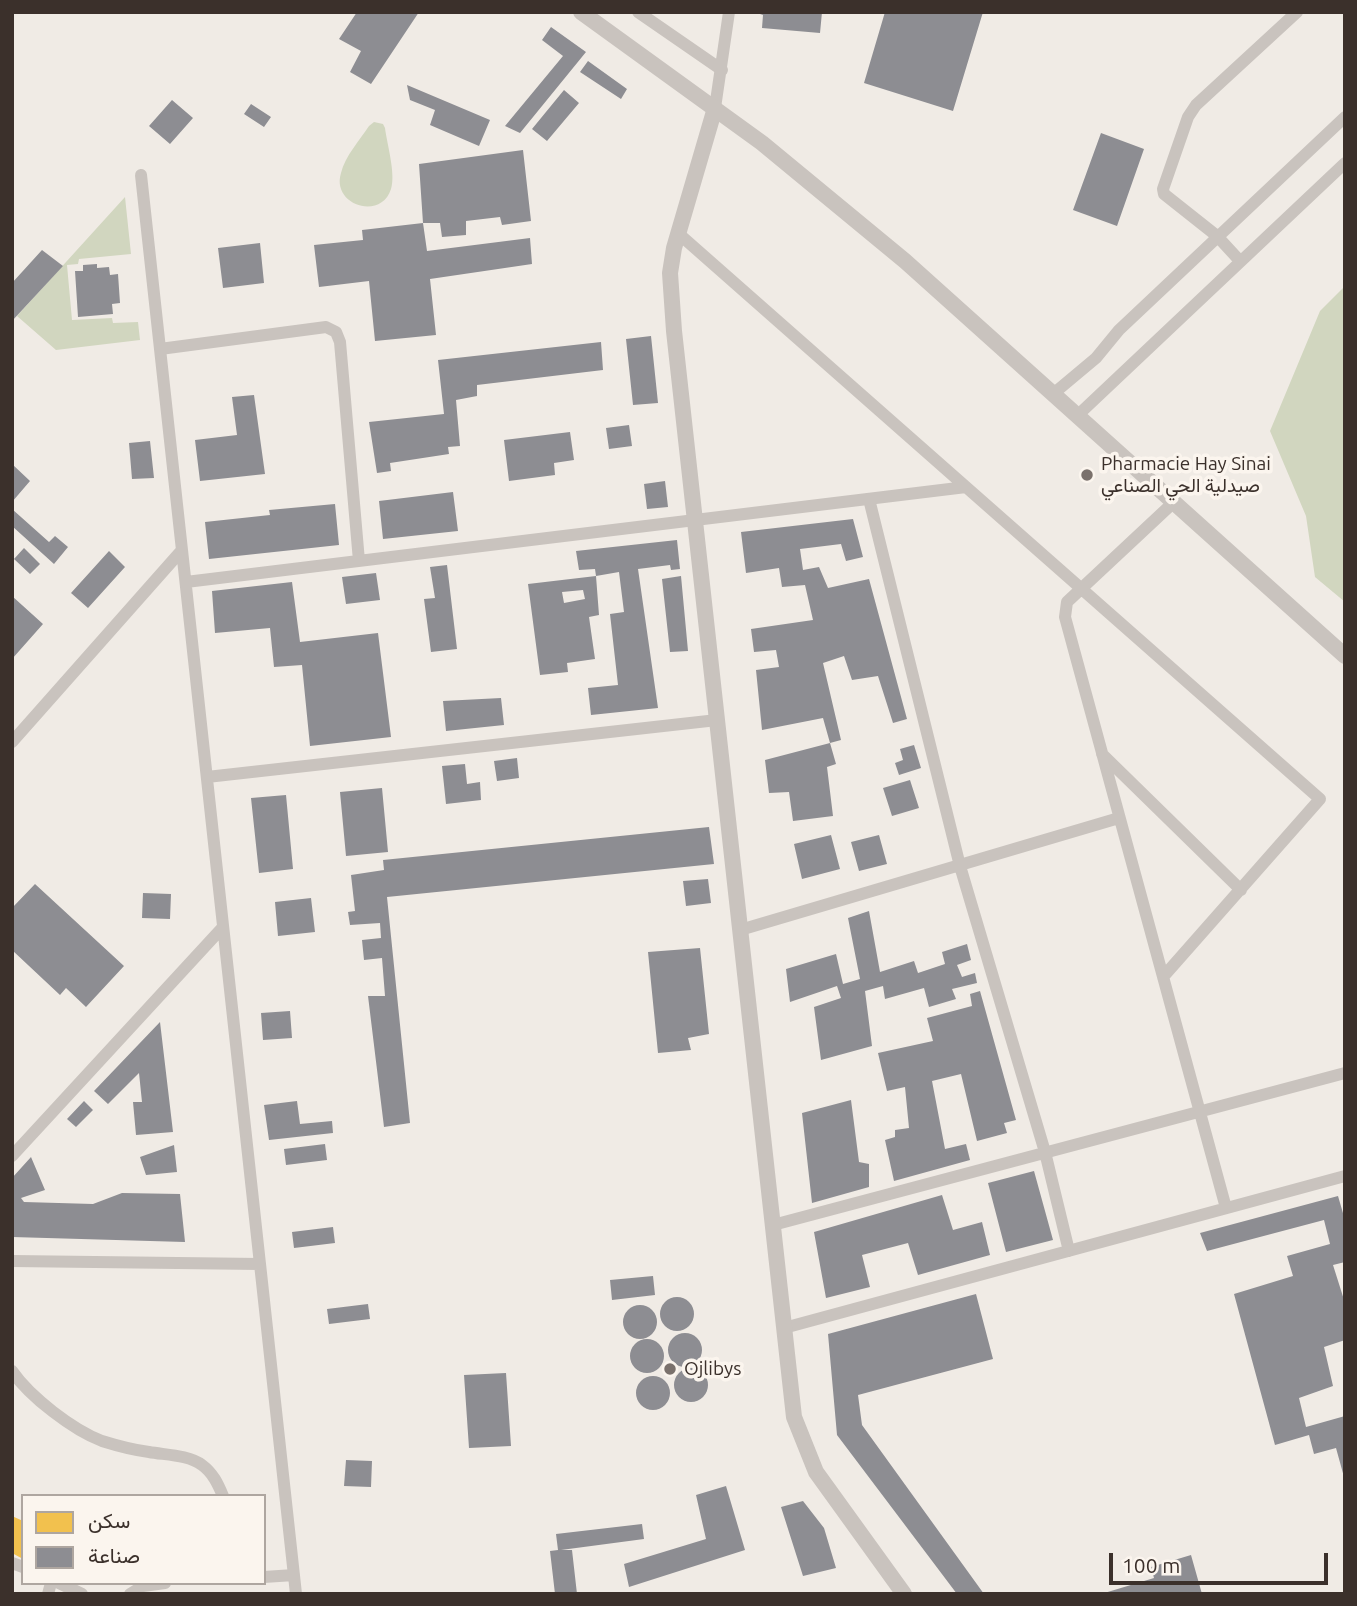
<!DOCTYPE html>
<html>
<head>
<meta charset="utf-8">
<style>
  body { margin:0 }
  #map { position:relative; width:1357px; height:1606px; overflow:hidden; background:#f0ebe5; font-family:Ubuntu,Vazirmatn,sans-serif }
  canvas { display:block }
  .frame { position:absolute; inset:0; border:14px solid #3b302b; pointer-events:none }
  .legend { position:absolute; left:21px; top:1494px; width:245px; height:91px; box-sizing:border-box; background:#fbf5ee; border:2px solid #aea6a0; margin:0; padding:9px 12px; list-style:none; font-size:21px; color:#3b302b }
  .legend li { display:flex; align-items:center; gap:14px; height:35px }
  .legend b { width:35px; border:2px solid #aea6a0 }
  .scale { position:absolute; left:1109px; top:1553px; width:219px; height:32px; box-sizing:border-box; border:4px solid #3b302b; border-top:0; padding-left:9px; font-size:21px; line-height:24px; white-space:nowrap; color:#3b302b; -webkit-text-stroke:5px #fbf5ee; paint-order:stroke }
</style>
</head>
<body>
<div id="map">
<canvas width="1357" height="1606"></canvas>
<div class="frame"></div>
<ul class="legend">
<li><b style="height:19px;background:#f2c14e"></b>سكن</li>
<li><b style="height:19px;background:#8d8d92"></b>صناعة</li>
</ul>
<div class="scale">100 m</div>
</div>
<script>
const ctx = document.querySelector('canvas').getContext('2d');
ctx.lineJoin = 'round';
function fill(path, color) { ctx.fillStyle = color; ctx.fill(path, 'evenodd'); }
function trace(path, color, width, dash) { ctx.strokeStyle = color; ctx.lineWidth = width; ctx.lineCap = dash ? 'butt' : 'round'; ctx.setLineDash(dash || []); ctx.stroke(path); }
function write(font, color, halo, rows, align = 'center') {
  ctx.font = font + ' Ubuntu,Vazirmatn,sans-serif'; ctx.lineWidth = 7; ctx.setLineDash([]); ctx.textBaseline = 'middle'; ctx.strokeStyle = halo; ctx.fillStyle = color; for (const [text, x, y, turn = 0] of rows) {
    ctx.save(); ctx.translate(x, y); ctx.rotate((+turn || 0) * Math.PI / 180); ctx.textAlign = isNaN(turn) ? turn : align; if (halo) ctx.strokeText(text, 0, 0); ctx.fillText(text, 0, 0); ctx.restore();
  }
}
fill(new Path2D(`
  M 374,122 L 383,124 L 385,128 C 387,144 396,174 391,189 C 381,221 331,205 341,173 C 345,156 360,140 369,126 Z
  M 125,197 L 131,254 L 79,259 L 78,264 L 67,265 L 72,320 L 112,318 L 113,323 L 138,322 L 140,340 L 56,350 L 17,316 Z
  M 1345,286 L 1345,602 L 1315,577 L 1306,516 L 1270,431 L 1320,311 Z`), '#d1d6bf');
fill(new Path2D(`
  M 12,1516 L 23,1521 L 23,1559 L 12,1553 Z`), '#f2c14e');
fill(new Path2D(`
  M 357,12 L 419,12 L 371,84 L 350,72 L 361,51 L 339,39 Z
  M 754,12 L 822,12 L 820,33 L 762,28 L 763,15 Z
  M 885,12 L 983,12 L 953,111 L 864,83 Z
  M 551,27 L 586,52 L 520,133 L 505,126 L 563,56 L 542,40 Z
  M 588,61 L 627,89 L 621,99 L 580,72 Z
  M 407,85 L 490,120 L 479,146 L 430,125 L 435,110 L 410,100 Z
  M 564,90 L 579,103 L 547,141 L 532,129 Z
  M 172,100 L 193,118 L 170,144 L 149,126 Z
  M 251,104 L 271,117 L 264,127 L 244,114 Z
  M 1101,133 L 1144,149 L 1117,226 L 1073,210 Z
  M 523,150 L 531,221 L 502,225 L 500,217 L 466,221 L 466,235 L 442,237 L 440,223 L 423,223 L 419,164 Z
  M 423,223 L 427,251 L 530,238 L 532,264 L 430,279 L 436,335 L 375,341 L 369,281 L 319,287 L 314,245 L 363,240 L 362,230 Z
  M 260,243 L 264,283 L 223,288 L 218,248 Z
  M 42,250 L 63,266 L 12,321 L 12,283 Z
  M 97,264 L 97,268 L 109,267 L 110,275 L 118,274 L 120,303 L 112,304 L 113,314 L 78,317 L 75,271 L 83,271 L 83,265 Z
  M 651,336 L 658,403 L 633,405 L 626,339 Z
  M 601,342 L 603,370 L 477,385 L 477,396 L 456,400 L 460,446 L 448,447 L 449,454 L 390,463 L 391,471 L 377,473 L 369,422 L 444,414 L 438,360 Z
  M 254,395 L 265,474 L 200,481 L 195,440 L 237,435 L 232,397 Z
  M 629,425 L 632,446 L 609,449 L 606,428 Z
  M 570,432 L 574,460 L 554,463 L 555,475 L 509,481 L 504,440 Z
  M 150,441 L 154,478 L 132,479 L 129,443 Z
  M 12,464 L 30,481 L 12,502 Z
  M 665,481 L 668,507 L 647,509 L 644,484 Z
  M 453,492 L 458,531 L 383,539 L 379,501 Z
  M 335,504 L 339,545 L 209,559 L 205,522 L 270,515 L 269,510 Z
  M 12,509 L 49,542 L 55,536 L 68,547 L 54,564 L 12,526 Z
  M 853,519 L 863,557 L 846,561 L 841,544 L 800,549 L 803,570 L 819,567 L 828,588 L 869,579 L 907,719 L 893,723 L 878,676 L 852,680 L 844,656 L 823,663 L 841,740 L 830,743 L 836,764 L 827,767 L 833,816 L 793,821 L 789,792 L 769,793 L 765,760 L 830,743 L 823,718 L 762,730 L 756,670 L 779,667 L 776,650 L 754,652 L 751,629 L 813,620 L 805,585 L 782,587 L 779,568 L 746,573 L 741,532 Z
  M 677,540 L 680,569 L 671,570 L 670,565 L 638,569 L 658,708 L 591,715 L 588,688 L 618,685 L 610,614 L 624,612 L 619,572 L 596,576 L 595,569 L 579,570 L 576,551 Z
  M 24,548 L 40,564 L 30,574 L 14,559 Z
  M 109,551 L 125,567 L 88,608 L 71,593 Z
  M 447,565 L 457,649 L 431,652 L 424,599 L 435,598 L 430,567 Z
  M 376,573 L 380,600 L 346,604 L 342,577 Z
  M 596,576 L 599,615 L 589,617 L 595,659 L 567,663 L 568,672 L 540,675 L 528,584 ZM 583,590 L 585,599 L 564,603 L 562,592 Z
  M 681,576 L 688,651 L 670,652 L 662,579 Z
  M 292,582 L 300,642 L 378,633 L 391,737 L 310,746 L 302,665 L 274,667 L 270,628 L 215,633 L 212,591 Z
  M 12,596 L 43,624 L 12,659 Z
  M 501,698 L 504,725 L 446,731 L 443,701 Z
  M 914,745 L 921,768 L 899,775 L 895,763 L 903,760 L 900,749 Z
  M 517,758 L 519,778 L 497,781 L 494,761 Z
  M 465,764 L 467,784 L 480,782 L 481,800 L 446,804 L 442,766 Z
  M 910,780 L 919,808 L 892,816 L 883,788 Z
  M 382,788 L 388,852 L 346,856 L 340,792 Z
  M 286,795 L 293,869 L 259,873 L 251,798 Z
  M 709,827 L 714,864 L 387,897 L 410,1123 L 384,1127 L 368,996 L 385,996 L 382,958 L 364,960 L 362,940 L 381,938 L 380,923 L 350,925 L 348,912 L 355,911 L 351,875 L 384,870 L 383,860 Z
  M 831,835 L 840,869 L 802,879 L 794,844 Z
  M 879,835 L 887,864 L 859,871 L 851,842 Z
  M 708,879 L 711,903 L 686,906 L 683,881 Z
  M 35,884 L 124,966 L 86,1007 L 66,988 L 60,995 L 12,950 L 12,908 Z
  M 143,893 L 171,894 L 170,919 L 142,918 Z
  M 311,898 L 315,932 L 278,936 L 275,902 Z
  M 869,911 L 880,972 L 914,961 L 918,973 L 945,964 L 942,952 L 967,944 L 971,960 L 957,965 L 962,977 L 975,973 L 977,983 L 952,989 L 956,999 L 929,1007 L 924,988 L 885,999 L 883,986 L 865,991 L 872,1046 L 821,1060 L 814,1007 L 841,998 L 837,986 L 790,1002 L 786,969 L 836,954 L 843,984 L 860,979 L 848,918 Z
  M 700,948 L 709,1034 L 688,1038 L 691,1050 L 658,1053 L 648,952 Z
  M 980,991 L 1016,1120 L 1004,1123 L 1007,1133 L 977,1141 L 961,1074 L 932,1081 L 945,1149 L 966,1144 L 970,1160 L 894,1181 L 885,1140 L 895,1137 L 895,1130 L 909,1128 L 905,1087 L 887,1091 L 878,1053 L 933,1041 L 927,1018 L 972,1006 L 970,994 Z
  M 290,1011 L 292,1038 L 263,1040 L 261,1013 Z
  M 160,1022 L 173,1132 L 136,1135 L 133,1102 L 142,1102 L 139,1073 L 108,1104 L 94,1091 Z
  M 851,1100 L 859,1162 L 869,1164 L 869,1187 L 812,1203 L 802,1113 Z
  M 84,1101 L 93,1110 L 76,1127 L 67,1119 Z
  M 297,1101 L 300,1124 L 332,1121 L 333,1133 L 269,1140 L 264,1105 Z
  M 325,1144 L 327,1160 L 286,1165 L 284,1149 Z
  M 174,1145 L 177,1172 L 146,1175 L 140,1157 Z
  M 31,1157 L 45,1190 L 21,1198 L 24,1202 L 93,1204 L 122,1193 L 180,1194 L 185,1242 L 12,1237 L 12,1178 Z
  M 1034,1171 L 1053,1240 L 1006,1252 L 988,1183 Z
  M 942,1195 L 953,1230 L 982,1222 L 990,1255 L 918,1275 L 908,1243 L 862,1255 L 870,1287 L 826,1298 L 814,1232 Z
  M 1338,1196 L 1345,1220 L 1345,1262 L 1333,1265 L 1345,1303 L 1345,1340 L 1324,1347 L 1333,1386 L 1299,1398 L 1306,1427 L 1345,1416 L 1344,1477 L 1336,1448 L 1314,1454 L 1309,1435 L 1275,1445 L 1234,1294 L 1293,1276 L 1287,1256 L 1330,1244 L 1324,1220 L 1207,1251 L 1200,1233 Z
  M 333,1227 L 335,1243 L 294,1248 L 292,1232 Z
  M 653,1276 L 655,1295 L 612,1300 L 610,1280 Z
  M 976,1294 L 993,1359 L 858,1395 L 862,1425 L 984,1594 L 957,1594 L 837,1435 L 828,1334 Z
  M660 1314a17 17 0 1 1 34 0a17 17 0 1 1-34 0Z
  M 368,1304 L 370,1319 L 329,1324 L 327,1309 Z
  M623 1322a17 17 0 1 1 34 0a17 17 0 1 1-34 0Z
  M668 1350a17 17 0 1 1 34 0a17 17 0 1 1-34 0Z
  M630 1356a17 17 0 1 1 34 0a17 17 0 1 1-34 0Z
  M674 1385a17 17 0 1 1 34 0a17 17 0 1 1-34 0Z
  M 506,1373 L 511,1446 L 469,1448 L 464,1375 Z
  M636 1393a17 17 0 1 1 34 0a17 17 0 1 1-34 0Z
  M 346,1460 L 372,1461 L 371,1487 L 344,1486 Z
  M 726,1486 L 745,1550 L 629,1587 L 624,1564 L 706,1539 L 696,1495 Z
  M 803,1501 L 824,1528 L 836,1568 L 803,1576 L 781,1507 Z
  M 642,1524 L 644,1539 L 561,1550 L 572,1550 L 577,1594 L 555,1594 L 550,1551 L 558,1550 L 556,1534 Z
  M 1191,1555 L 1202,1594 L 1101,1594 L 1154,1578 L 1151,1567 Z`), '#8d8d92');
trace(new Path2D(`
  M 638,12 L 722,70
  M 715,108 L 729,12
  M 141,175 L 260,1264
  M 679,234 L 1320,799 L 1163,977
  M 1240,261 L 1217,236 L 1164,194 L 1163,189 L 1188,117 L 1196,105 L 1297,12
  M 160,349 L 326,327 L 336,332 L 340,342 L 359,561
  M 1053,394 L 1096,358 L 1119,330 L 1345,117
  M 1078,415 L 1345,163
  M 869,499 L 960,866 L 1045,1152 L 1069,1251
  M 1174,502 L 1067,602 L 1065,617 L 1226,1208
  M 186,582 L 966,487
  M 12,742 L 182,550
  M 1102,754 L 1241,890
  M 207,777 L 717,720
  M 740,930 L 1119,818
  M 12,1156 L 223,927
  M 773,1225 L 1345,1073
  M 12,1261 L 260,1264 L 296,1594
  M 784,1328 L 1345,1176
  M 12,1371 C 30,1397 73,1430 102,1441 C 118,1446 133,1450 149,1452 C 166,1455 189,1455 202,1465 C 213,1473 218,1484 223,1496
  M 12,1563 L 23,1567
  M 264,1577 L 294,1575
  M 59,1583 L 82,1594
  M 48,1594 L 51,1583
  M 130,1594 L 143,1586 L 165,1583`), '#c9c3be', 12);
trace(new Path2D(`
  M 581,12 L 762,143 L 905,261 L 1345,656
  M 715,108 L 674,248 L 670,273 L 674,331 L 794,1417 L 816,1472 L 904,1594`), '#c9c3be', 16);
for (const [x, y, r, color] of [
  [1087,475,7,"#7a716c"],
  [670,1369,7,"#7a716c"]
]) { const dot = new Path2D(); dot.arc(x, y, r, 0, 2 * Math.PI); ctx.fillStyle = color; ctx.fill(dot); trace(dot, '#fbf5ee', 2.5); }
write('19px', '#3b302b', '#fbf5ee', [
  ["Pharmacie Hay Sinai",1101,464],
  ["صيدلية الحي الصناعي",1101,486],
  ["Ojlibys",684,1369]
], 'left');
</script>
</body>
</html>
